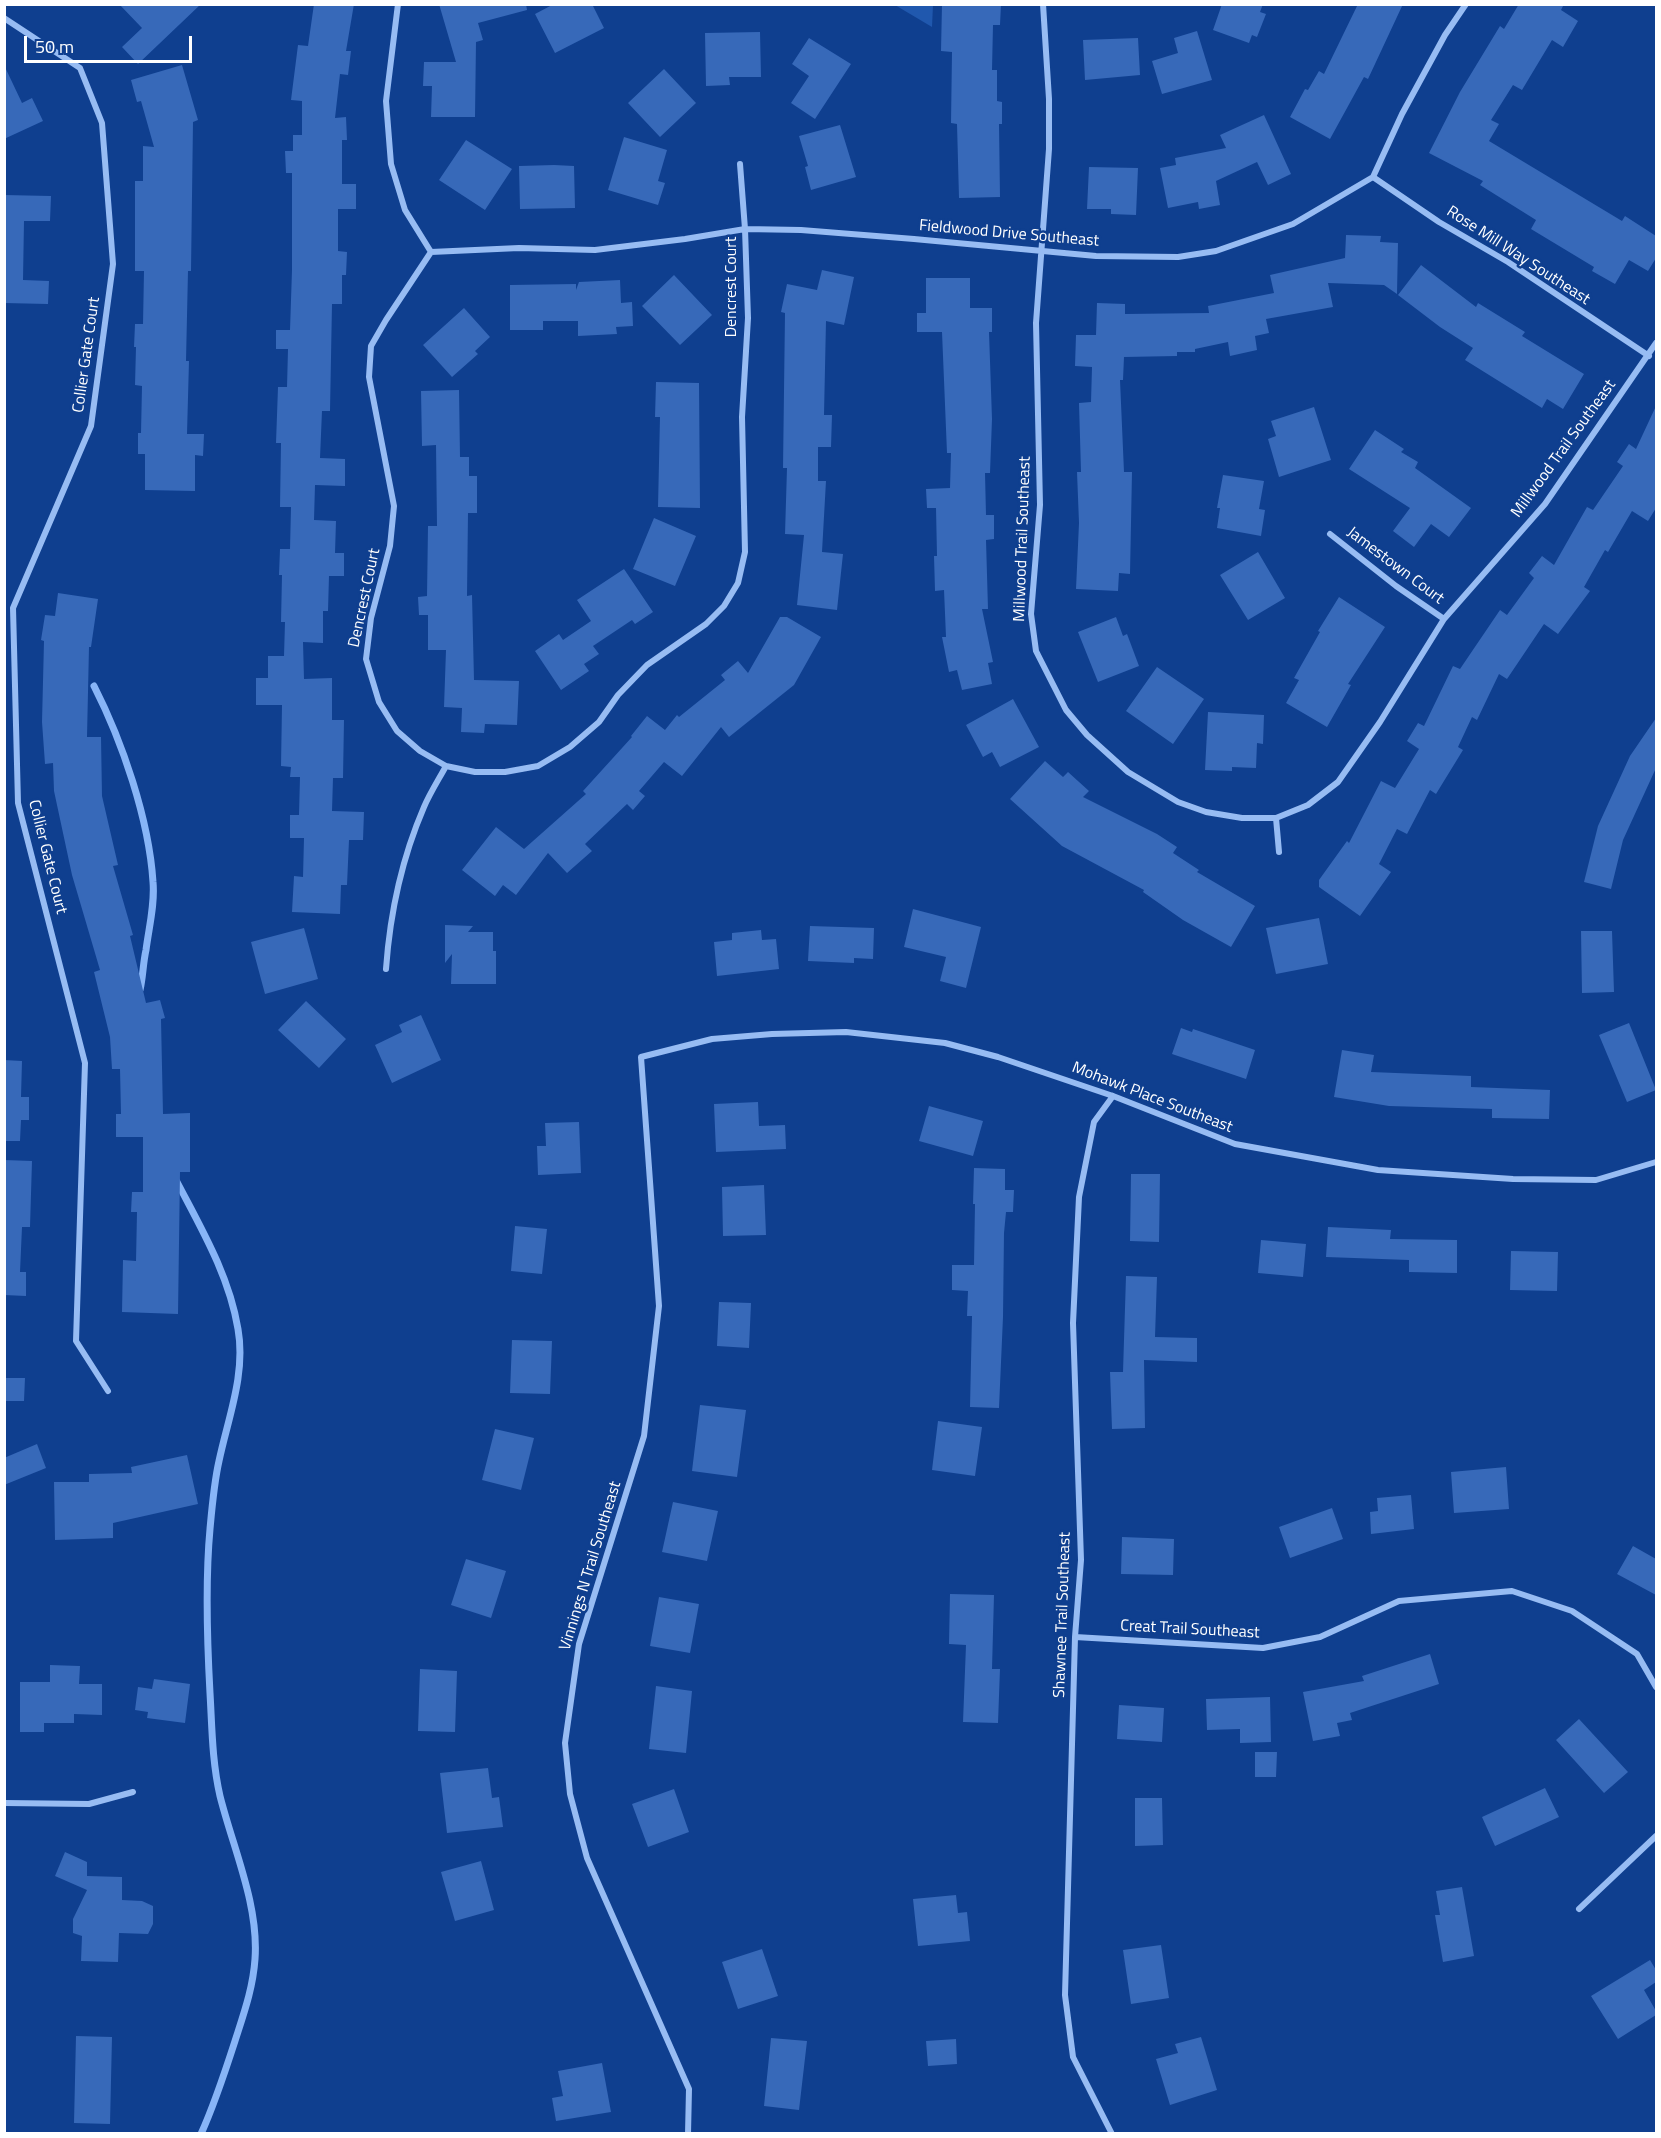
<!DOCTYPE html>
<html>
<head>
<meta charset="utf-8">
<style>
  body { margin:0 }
  #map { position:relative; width:1661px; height:2138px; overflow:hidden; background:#0f3f8f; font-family:"Titillium Web",sans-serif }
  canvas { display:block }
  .frame { position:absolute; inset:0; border:6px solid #fff; pointer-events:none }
  .scale { position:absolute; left:24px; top:36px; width:168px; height:27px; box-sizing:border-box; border:3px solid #fff; border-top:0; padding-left:8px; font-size:18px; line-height:21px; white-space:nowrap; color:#fff; -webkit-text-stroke:4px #0f3f8f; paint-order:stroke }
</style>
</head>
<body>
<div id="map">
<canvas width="1661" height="2138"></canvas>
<div class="frame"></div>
<div class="scale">50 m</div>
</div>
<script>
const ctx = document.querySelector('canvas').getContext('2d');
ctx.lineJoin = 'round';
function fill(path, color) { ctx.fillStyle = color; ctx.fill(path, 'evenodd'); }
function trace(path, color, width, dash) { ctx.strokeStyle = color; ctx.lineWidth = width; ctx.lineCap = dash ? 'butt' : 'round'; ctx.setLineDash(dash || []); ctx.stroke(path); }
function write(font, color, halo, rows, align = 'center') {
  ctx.font = font + ' "Titillium Web",sans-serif'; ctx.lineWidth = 5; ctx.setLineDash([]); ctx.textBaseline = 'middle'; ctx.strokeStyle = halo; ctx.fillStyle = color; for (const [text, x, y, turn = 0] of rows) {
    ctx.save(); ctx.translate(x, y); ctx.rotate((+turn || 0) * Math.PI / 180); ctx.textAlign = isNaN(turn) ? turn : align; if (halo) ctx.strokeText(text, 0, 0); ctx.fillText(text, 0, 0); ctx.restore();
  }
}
fill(new Path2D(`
  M 895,5 L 933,5 L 932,27 Z`), '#2058ae');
trace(new Path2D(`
  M 94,686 C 122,741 149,819 153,882 C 155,904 149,927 146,950 C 143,963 143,977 140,990
  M 176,1180 C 201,1228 229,1275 238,1329 C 246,1374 228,1418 219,1461 C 214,1483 212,1507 210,1529 C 205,1583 207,1639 210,1693 C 212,1727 212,1761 220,1796 C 233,1848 259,1905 255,1959 C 253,1988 244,2013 235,2041 C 225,2072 215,2103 201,2134`), '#88b5f7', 7);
fill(new Path2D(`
  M 119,4 L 201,4 L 138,64 L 122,47 L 142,28 Z
  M 314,4 L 354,4 L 346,51 L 351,51 L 348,75 L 340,74 L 335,118 L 346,117 L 347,140 L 342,140 L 342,184 L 356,184 L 356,209 L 338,209 L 338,251 L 347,252 L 346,275 L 342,275 L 342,304 L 332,304 L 330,411 L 322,411 L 320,458 L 345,459 L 345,486 L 315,485 L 314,520 L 336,521 L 335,553 L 344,553 L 344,576 L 329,576 L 328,611 L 323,611 L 323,643 L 303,642 L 304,679 L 332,678 L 332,720 L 344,720 L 343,778 L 333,778 L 332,811 L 364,812 L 363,840 L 349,840 L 347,885 L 341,885 L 340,914 L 292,912 L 294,876 L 303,877 L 304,838 L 290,838 L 290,815 L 299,815 L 300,777 L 290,777 L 291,767 L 281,766 L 282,705 L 256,705 L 256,678 L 268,678 L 268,656 L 284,656 L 285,622 L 281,622 L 282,575 L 279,575 L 280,549 L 290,549 L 291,507 L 280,507 L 281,443 L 276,443 L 278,387 L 287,387 L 288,349 L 276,349 L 276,330 L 290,330 L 292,270 L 292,173 L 286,173 L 285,151 L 293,151 L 293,135 L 302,135 L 302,101 L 291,100 L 298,45 L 308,46 Z
  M 439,4 L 526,4 L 527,10 L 478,23 L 483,40 L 476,42 L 475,117 L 431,117 L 432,86 L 423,86 L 424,62 L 456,62 Z
  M 554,4 L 592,4 L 604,28 L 555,53 L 535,14 Z
  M 942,4 L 1001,4 L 1000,25 L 993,25 L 992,70 L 997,70 L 997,101 L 1002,102 L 1002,124 L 999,124 L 1000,197 L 959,198 L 957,124 L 951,123 L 952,52 L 941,51 Z
  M 1222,4 L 1263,4 L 1260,12 L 1266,14 L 1257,37 L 1252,35 L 1249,43 L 1213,30 Z
  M 1358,4 L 1403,4 L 1368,79 L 1364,77 L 1330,139 L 1290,117 L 1305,89 L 1308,90 L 1319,71 L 1324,74 Z
  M 1519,4 L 1564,4 L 1561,10 L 1578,21 L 1563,47 L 1552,40 L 1522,90 L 1513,85 L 1491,120 L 1499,124 L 1489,141 L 1622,221 L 1625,216 L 1656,236 L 1656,258 L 1648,271 L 1629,260 L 1615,284 L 1592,271 L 1594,267 L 1531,229 L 1536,220 L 1480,185 L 1483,181 L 1429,153 L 1460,92 L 1500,26 L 1504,29 Z
  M 1197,31 L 1212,80 L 1162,94 L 1152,61 L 1178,53 L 1174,38 Z
  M 760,32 L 761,77 L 729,77 L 730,85 L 706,86 L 705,33 Z
  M 809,38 L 851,64 L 815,119 L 791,103 L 809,76 L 792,64 Z
  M 1138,38 L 1140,75 L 1085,80 L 1083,40 Z
  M 4,65 L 22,103 L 32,98 L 43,121 L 4,139 Z
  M 182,65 L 198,120 L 193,122 L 191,271 L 188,271 L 186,361 L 189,361 L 187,434 L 204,434 L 203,456 L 195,455 L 195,491 L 145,490 L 145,454 L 138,454 L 138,433 L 141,433 L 142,386 L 135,385 L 136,347 L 134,347 L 135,324 L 143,324 L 144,271 L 135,271 L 135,181 L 143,181 L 143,146 L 154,147 L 141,101 L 137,102 L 131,80 Z
  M 664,69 L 696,103 L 660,137 L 628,103 Z
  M 1264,115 L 1291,174 L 1268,185 L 1257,162 L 1216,181 L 1220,205 L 1199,209 L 1198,202 L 1168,208 L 1160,168 L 1176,165 L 1175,158 L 1226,148 L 1220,135 Z
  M 840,125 L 856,177 L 811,190 L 805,167 L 808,166 L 799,136 Z
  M 624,137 L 667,150 L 658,181 L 665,183 L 658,205 L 608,190 Z
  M 466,140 L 512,169 L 485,210 L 439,180 Z
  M 554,165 L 574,166 L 575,208 L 520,209 L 519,166 Z
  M 1089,167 L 1138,168 L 1136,215 L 1111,214 L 1111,209 L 1087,209 Z
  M 4,195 L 51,196 L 50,221 L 24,221 L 23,280 L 49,281 L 48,304 L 4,303 Z
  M 1346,235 L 1381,236 L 1380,242 L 1398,243 L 1397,294 L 1384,285 L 1328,283 L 1333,307 L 1266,319 L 1269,333 L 1255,336 L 1257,350 L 1230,356 L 1228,342 L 1195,349 L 1195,352 L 1177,352 L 1177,356 L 1124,357 L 1123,380 L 1120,380 L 1124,472 L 1132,472 L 1130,574 L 1119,573 L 1118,591 L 1076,589 L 1079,523 L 1077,472 L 1081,472 L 1079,403 L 1091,402 L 1092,367 L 1075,366 L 1076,335 L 1096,335 L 1097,303 L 1125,304 L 1125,314 L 1209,313 L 1208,306 L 1274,293 L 1270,275 L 1345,258 Z
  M 1421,265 L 1476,307 L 1478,303 L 1525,332 L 1522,336 L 1584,374 L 1563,409 L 1547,399 L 1542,408 L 1465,360 L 1473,348 L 1440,327 L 1398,295 Z
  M 822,270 L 854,277 L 844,325 L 826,321 L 824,415 L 832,415 L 831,447 L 818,447 L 818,481 L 826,481 L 822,552 L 843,554 L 837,610 L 797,605 L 804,535 L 785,534 L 787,468 L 783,468 L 785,313 L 781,312 L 787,284 L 817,290 Z
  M 674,275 L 712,315 L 680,345 L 642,306 Z
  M 926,278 L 970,278 L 970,308 L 992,308 L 992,332 L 989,332 L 992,419 L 990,473 L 985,473 L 986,515 L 994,515 L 994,539 L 986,540 L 988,609 L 982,609 L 993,662 L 988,663 L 992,684 L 962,690 L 957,670 L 949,672 L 942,637 L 946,637 L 944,590 L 935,591 L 934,556 L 937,556 L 936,508 L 927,508 L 926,489 L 950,488 L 951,453 L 947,453 L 942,332 L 917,332 L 917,313 L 926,313 Z
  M 620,280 L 621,303 L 632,302 L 633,326 L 616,327 L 617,334 L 578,336 L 578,321 L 543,321 L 543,330 L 510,330 L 510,285 L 576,284 L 576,290 L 579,282 Z
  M 464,308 L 490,337 L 475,351 L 478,354 L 452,377 L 423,345 Z
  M 656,382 L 699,383 L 700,508 L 658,507 L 660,417 L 655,417 Z
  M 459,390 L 460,457 L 469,457 L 469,476 L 477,476 L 477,513 L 468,513 L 467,596 L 472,595 L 474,680 L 519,681 L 517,725 L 485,724 L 484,733 L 461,732 L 462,708 L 444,707 L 446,650 L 428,650 L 428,615 L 419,615 L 418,597 L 427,596 L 428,526 L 437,526 L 436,445 L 422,446 L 421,391 Z
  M 1656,406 L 1656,508 L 1648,521 L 1632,511 L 1608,552 L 1605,550 L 1584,587 L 1590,591 L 1558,634 L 1544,624 L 1507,679 L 1499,674 L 1477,720 L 1472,717 L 1458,747 L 1463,750 L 1436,794 L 1430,790 L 1407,834 L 1397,829 L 1379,864 L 1391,872 L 1360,916 L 1319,887 L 1319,880 L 1347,841 L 1349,843 L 1381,781 L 1395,788 L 1419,749 L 1407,741 L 1418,723 L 1424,726 L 1453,666 L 1460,669 L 1500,610 L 1507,615 L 1534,578 L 1529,573 L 1542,556 L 1554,565 L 1587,507 L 1593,510 L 1623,466 L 1617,462 L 1629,444 L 1636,449 Z
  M 1314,407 L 1331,460 L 1279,477 L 1268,439 L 1276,436 L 1271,421 Z
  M 1375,430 L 1404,449 L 1401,452 L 1418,462 L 1415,468 L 1471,508 L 1449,537 L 1431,524 L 1414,547 L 1393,531 L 1410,508 L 1349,469 Z
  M 1223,475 L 1264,481 L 1259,509 L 1265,510 L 1261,536 L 1217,528 L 1220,508 L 1217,508 Z
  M 654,518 L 696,536 L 675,586 L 633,569 Z
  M 1258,552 L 1285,598 L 1248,620 L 1220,575 Z
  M 624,569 L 653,612 L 635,624 L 632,620 L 593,646 L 599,654 L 584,664 L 589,671 L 561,690 L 535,651 L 559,634 L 563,640 L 591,621 L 577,600 Z
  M 58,593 L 98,599 L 91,647 L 89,647 L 87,737 L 101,737 L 102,796 L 118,865 L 113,866 L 133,935 L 130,936 L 146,1003 L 160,1000 L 165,1018 L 161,1019 L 163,1114 L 190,1113 L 190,1172 L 180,1172 L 178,1314 L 122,1312 L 123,1260 L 136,1261 L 137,1212 L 131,1212 L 132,1192 L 143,1192 L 143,1137 L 116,1137 L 116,1114 L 121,1114 L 120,1069 L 112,1069 L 110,1037 L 94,972 L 100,970 L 72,875 L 54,791 L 53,763 L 45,764 L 42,722 L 44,641 L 41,640 L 45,615 L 55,616 Z
  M 1339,597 L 1385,627 L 1348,684 L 1351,685 L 1327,727 L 1286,703 L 1299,680 L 1294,678 L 1320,632 L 1318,631 Z
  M 780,617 L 787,617 L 821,637 L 794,685 L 729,737 L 721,727 L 682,776 L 664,762 L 639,791 L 645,796 L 633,810 L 627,804 L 585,844 L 592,851 L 567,873 L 548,853 L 516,895 L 503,885 L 495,896 L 462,870 L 496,827 L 524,849 L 586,794 L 583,791 L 632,737 L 631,736 L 647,716 L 665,730 L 677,715 L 679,717 L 725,680 L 721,675 L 738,661 L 748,673 Z
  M 1116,617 L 1123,636 L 1127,634 L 1139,666 L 1098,682 L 1078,632 Z
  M 1157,667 L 1204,699 L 1173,744 L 1126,711 Z
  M 1013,699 L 1039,747 L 1000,767 L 992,752 L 983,757 L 966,725 Z
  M 1208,712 L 1264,715 L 1263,744 L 1257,743 L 1256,768 L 1232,767 L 1232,771 L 1205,770 Z
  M 1656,718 L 1656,768 L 1623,840 L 1611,889 L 1584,882 L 1598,826 L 1630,756 Z
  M 1045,761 L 1063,777 L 1068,772 L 1089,791 L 1083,797 L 1157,834 L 1177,847 L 1173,853 L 1199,870 L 1197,872 L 1255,906 L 1231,947 L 1183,920 L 1143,892 L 1144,890 L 1062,846 L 1010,799 Z
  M 913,909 L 981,927 L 966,988 L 940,981 L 946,957 L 904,947 Z
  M 1319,918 L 1328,964 L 1276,974 L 1266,928 Z
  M 445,925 L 473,926 L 468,932 L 493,932 L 493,951 L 496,951 L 496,984 L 451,984 L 452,954 L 445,963 Z
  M 810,926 L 874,928 L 873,959 L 854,958 L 854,963 L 808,961 Z
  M 304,928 L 318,979 L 265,994 L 251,942 Z
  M 761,930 L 762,940 L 776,939 L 779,969 L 717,976 L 714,942 L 732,940 L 732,933 Z
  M 1581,931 L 1612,931 L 1614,992 L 1582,993 Z
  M 306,1001 L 346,1039 L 319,1068 L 278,1030 Z
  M 421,1015 L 441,1060 L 392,1083 L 375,1045 L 402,1032 L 399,1025 Z
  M 1629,1023 L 1656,1090 L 1627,1102 L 1599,1035 Z
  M 1181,1028 L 1192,1032 L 1193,1029 L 1255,1050 L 1246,1079 L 1172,1054 Z
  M 1342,1050 L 1374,1055 L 1371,1072 L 1471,1076 L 1471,1087 L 1550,1090 L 1549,1119 L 1492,1118 L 1492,1109 L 1389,1106 L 1334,1097 Z
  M 4,1060 L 22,1061 L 21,1097 L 29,1097 L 29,1120 L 21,1120 L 20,1141 L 4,1141 Z
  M 758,1102 L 759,1126 L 785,1125 L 786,1149 L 716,1152 L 714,1104 Z
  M 929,1106 L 983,1121 L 973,1156 L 919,1141 Z
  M 579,1122 L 581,1173 L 538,1175 L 537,1146 L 546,1146 L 545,1123 Z
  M 4,1160 L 32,1161 L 30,1227 L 22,1227 L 20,1272 L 26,1272 L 26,1296 L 4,1295 Z
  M 974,1168 L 1005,1169 L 1005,1190 L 1014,1190 L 1013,1212 L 1006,1212 L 1004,1233 L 1003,1317 L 999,1408 L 970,1407 L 972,1316 L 967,1316 L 968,1291 L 952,1290 L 952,1265 L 974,1265 L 975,1204 L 973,1204 Z
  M 1131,1174 L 1160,1174 L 1159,1242 L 1130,1241 Z
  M 764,1185 L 766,1235 L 723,1236 L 722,1187 Z
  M 515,1226 L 547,1229 L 542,1274 L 511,1271 Z
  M 1328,1227 L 1391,1230 L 1390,1239 L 1457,1240 L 1457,1273 L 1409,1272 L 1409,1260 L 1326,1257 Z
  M 1261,1240 L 1306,1244 L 1303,1277 L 1258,1273 Z
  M 1511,1251 L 1558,1252 L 1557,1291 L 1510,1290 Z
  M 1126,1276 L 1157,1277 L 1155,1337 L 1197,1338 L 1197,1362 L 1144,1360 L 1145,1428 L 1112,1429 L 1110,1372 L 1123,1372 Z
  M 719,1302 L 751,1303 L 749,1348 L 717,1346 Z
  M 512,1340 L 552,1341 L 550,1394 L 510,1393 Z
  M 4,1378 L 25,1378 L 24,1401 L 4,1401 Z
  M 700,1405 L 746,1410 L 737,1477 L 692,1471 Z
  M 938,1421 L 982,1427 L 975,1476 L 932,1470 Z
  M 495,1429 L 534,1438 L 521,1490 L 482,1480 Z
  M 37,1444 L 46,1468 L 4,1485 L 4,1458 Z
  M 187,1455 L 198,1504 L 113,1523 L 113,1538 L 55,1540 L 54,1482 L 89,1482 L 89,1474 L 132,1473 L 131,1467 Z
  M 1506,1467 L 1509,1509 L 1454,1513 L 1451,1472 Z
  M 1411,1495 L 1414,1529 L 1371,1534 L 1370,1512 L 1378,1511 L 1377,1498 Z
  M 673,1502 L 718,1511 L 707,1561 L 662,1552 Z
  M 1332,1508 L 1343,1539 L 1290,1558 L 1279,1527 Z
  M 1122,1537 L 1174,1539 L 1173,1575 L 1121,1574 Z
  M 1633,1546 L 1656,1559 L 1656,1595 L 1617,1574 Z
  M 466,1559 L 506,1571 L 491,1618 L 451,1605 Z
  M 950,1594 L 994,1595 L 992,1669 L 1000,1669 L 998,1723 L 963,1722 L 966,1645 L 949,1644 Z
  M 659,1597 L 699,1604 L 690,1653 L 650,1646 Z
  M 1430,1654 L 1439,1684 L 1350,1713 L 1352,1720 L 1337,1723 L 1340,1736 L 1313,1741 L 1303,1692 L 1364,1681 L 1362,1676 Z
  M 50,1665 L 80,1666 L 79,1684 L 102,1684 L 102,1715 L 74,1714 L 74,1723 L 44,1723 L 44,1732 L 20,1732 L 20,1682 L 50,1682 Z
  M 420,1669 L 457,1671 L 455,1732 L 418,1731 Z
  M 154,1679 L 190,1684 L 185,1723 L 147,1718 L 148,1712 L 135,1710 L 138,1687 L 152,1689 Z
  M 656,1686 L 692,1691 L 686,1753 L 649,1749 Z
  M 1270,1697 L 1271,1742 L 1240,1743 L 1240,1729 L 1207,1730 L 1206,1699 Z
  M 1119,1705 L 1164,1708 L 1162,1742 L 1117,1739 Z
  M 1579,1719 L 1628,1772 L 1604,1793 L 1556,1740 Z
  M 1255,1752 L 1277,1752 L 1276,1777 L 1255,1777 Z
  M 488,1768 L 492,1798 L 499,1797 L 503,1827 L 447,1833 L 440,1773 Z
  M 1545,1788 L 1559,1817 L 1495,1846 L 1482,1817 Z
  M 674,1789 L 689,1832 L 648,1847 L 632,1804 Z
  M 1135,1798 L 1162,1798 L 1163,1845 L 1135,1846 Z
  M 65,1852 L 87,1862 L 87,1876 L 122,1877 L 122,1900 L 142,1901 L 153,1906 L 153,1924 L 148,1934 L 119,1933 L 118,1962 L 81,1961 L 82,1936 L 73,1933 L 73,1919 L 87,1890 L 55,1876 Z
  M 481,1861 L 494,1910 L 455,1921 L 441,1872 Z
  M 1462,1887 L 1474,1956 L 1443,1962 L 1435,1915 L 1440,1915 L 1436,1891 Z
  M 956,1895 L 958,1913 L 967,1912 L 970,1941 L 918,1946 L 913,1899 Z
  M 1161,1945 L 1169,1998 L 1131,2004 L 1123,1950 Z
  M 762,1949 L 778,1996 L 738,2009 L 722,1962 Z
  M 1650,1960 L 1656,1970 L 1656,1982 L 1644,1990 L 1656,2011 L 1656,2015 L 1618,2039 L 1591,1996 Z
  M 76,2036 L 112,2037 L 110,2124 L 74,2123 Z
  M 1201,2037 L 1217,2090 L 1170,2105 L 1156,2059 L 1178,2053 L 1175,2044 Z
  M 771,2038 L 807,2041 L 799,2110 L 764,2106 Z
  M 956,2039 L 957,2064 L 928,2066 L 926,2041 Z
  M 602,2063 L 611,2112 L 556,2121 L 552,2098 L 563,2096 L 558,2071 Z`), '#3769b9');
trace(new Path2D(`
  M 398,4 L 386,101 L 391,164 L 405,210 L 431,252 L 386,320 L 371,346 L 369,377 L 394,506 L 390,546 L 371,618 L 366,659 L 379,702 L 397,731 L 420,751 L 446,766 L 475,772 L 505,772 L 538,766 L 570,747 L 599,722 L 618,695 L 647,665 L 706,624 L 724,606 L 738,583 L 745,552 L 742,417 L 748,318 L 745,229 L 740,164
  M 1043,4 L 1049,99 L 1049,149 L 1036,323 L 1040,505 L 1031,614 L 1036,651 L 1066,710 L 1087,735 L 1128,772 L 1178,802 L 1206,812 L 1242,818 L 1276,818 L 1308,805 L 1338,782 L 1380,722 L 1444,619 L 1545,504 L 1656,343
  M 4,18 L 80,68 L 102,123 L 113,264 L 91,426 L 13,608 L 18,803 L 85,1063 L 76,1341 L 108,1391
  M 1373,177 L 1439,222 L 1508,262 L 1649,356
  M 431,252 L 519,248 L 595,250 L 685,239 L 745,229 L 801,230 L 914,239 L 1096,256 L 1178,257 L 1216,251 L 1293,224 L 1373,177 L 1402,114 L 1445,35 L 1466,4
  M 1330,534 L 1396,586 L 1444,619
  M 1276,818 L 1279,852
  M 386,969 C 390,913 402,858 424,807 C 430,793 439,779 446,766
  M 1075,1637 L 1263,1648 L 1320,1637 L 1399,1601 L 1512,1591 L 1572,1611 L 1637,1654 L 1656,1687
  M 4,1803 L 89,1804 L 133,1792
  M 1579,1909 L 1656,1836
  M 688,2134 L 689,2089 L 587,1858 L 570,1794 L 565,1743 L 579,1644 L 644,1436 L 659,1306 L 641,1057 L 712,1039 L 772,1034 L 846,1032 L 945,1043 L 998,1057 L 1113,1096 L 1235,1144 L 1378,1170 L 1513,1179 L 1596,1180 L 1656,1162
  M 1112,2134 L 1073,2057 L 1065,1995 L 1075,1637 L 1081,1560 L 1073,1323 L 1079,1197 L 1094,1122 L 1113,1096`), '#97bcf3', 6);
write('16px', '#fff', '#0f3f8f', [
  ["Fieldwood Drive Southeast",1009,234,5],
  ["Rose Mill Way Southeast",1518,256,33],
  ["Dencrest Court",732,287,-90],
  ["Collier Gate Court",87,355,-82],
  ["Millwood Trail Southeast",1564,449,-54],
  ["Millwood Trail Southeast",1023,539,-88],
  ["Jamestown Court",1395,566,37],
  ["Dencrest Court",365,598,-78],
  ["Collier Gate Court",47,857,76],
  ["Mohawk Place Southeast",1152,1098,21],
  ["Vinnings N Trail Southeast",591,1566,-73],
  ["Shawnee Trail Southeast",1063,1615,-88],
  ["Creat Trail Southeast",1190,1630,3]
]);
</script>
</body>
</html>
